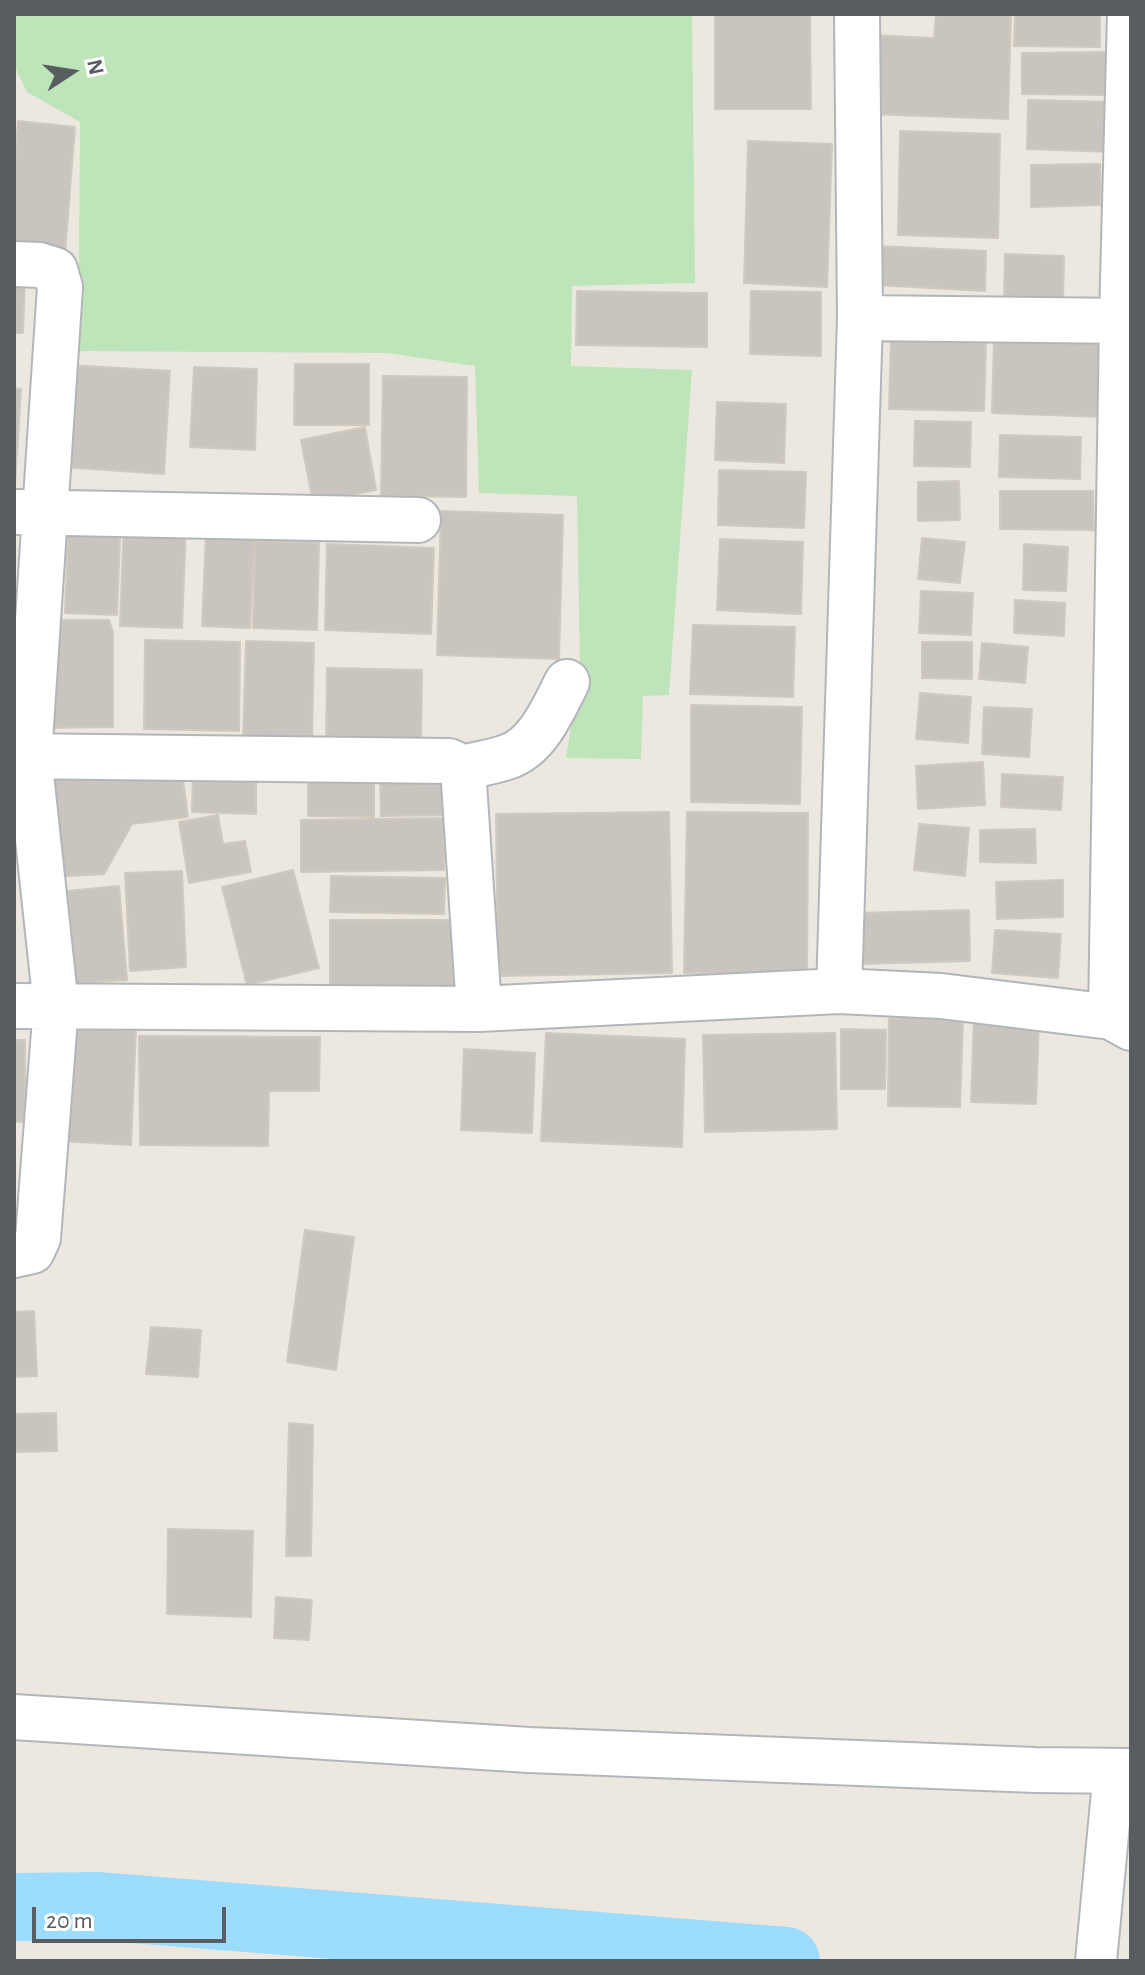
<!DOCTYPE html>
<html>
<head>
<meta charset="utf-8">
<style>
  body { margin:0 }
  #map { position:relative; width:1145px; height:1975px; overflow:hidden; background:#ece8df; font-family:"Alegreya Sans",sans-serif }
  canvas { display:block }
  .frame { position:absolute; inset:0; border:16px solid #585d61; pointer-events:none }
  .north { position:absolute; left:32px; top:32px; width:80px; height:80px; -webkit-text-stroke:6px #fff; paint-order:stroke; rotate:78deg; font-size:22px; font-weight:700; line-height:32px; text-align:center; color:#585d61 }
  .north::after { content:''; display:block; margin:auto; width:28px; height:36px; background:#585d61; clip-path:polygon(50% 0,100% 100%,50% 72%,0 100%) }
  .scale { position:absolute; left:32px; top:1907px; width:194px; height:36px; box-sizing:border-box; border:4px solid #585d61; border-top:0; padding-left:10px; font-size:24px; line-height:28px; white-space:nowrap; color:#585d61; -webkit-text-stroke:6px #fff; paint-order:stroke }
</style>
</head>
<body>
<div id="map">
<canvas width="1145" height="1975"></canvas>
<div class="frame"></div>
<div class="north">N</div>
<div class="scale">20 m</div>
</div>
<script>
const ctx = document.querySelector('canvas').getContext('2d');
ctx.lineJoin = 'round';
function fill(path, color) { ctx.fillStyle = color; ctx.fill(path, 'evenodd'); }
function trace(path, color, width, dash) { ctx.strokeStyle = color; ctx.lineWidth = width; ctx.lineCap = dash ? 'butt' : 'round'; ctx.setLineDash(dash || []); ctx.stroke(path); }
fill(new Path2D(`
  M 14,14 L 692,14 L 695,283 L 572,286 L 571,366 L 692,370 L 669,695 L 643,696 L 641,759 L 566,758 L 580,668 L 577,496 L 479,493 L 475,366 L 387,353 L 69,351 L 79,270 L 80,122 L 27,92 L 14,65 Z`), '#bee5ba');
trace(new Path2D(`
  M 14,1907 L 96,1906 L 786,1961`), '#9cdcff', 68);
const building = new Path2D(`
  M 715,14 L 810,14 L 811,109 L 715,109 Z
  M 936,14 L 1011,14 L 1008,119 L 869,114 L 872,35 L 934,38 Z
  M 1015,14 L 1100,14 L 1100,47 L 1014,46 Z
  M 1109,52 L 1109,95 L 1022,94 L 1022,53 Z
  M 1028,100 L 1115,102 L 1114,152 L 1027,149 Z
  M 18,121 L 75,127 L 65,253 L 14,249 L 14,171 Z
  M 900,131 L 1000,134 L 998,238 L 898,235 Z
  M 748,141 L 832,144 L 827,287 L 744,283 Z
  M 1100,164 L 1101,205 L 1031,207 L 1031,165 Z
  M 877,246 L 986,251 L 985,291 L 876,285 Z
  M 1005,254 L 1064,256 L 1063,303 L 1004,302 Z
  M 14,279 L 25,279 L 23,333 L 14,333 Z
  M 577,291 L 707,293 L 707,347 L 576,345 Z
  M 751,291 L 821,292 L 821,356 L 750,354 Z
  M 891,337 L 986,339 L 984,411 L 889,409 Z
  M 994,340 L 1106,343 L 1104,417 L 992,413 Z
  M 295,364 L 369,364 L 369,425 L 294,425 Z
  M 69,365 L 170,371 L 164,474 L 64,467 Z
  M 194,367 L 257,369 L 255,450 L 190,447 Z
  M 383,376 L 467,377 L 466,497 L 381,496 Z
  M 14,388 L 21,389 L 15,485 L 14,485 Z
  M 717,402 L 786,404 L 784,463 L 715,460 Z
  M 915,421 L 971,422 L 970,467 L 914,466 Z
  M 365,427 L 376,490 L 313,502 L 301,440 Z
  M 1000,435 L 1081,437 L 1080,479 L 999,477 Z
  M 719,470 L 806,472 L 804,528 L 718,525 Z
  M 959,481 L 960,520 L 918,521 L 918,482 Z
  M 1000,491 L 1093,491 L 1094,530 L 1000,529 Z
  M 441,511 L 563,515 L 559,659 L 437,655 Z
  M 124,520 L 186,523 L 182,628 L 120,626 Z
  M 68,532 L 120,535 L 117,615 L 65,613 Z
  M 206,534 L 254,536 L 250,628 L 202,626 Z
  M 922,538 L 965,542 L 960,583 L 918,579 Z
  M 720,539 L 803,542 L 801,614 L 717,610 Z
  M 255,541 L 319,543 L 317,630 L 253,628 Z
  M 327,544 L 434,548 L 431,634 L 325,630 Z
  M 1024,544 L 1068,547 L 1066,591 L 1023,590 Z
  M 921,591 L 973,593 L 971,635 L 919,633 Z
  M 1015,600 L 1065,603 L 1064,636 L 1014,633 Z
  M 48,620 L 109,620 L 113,632 L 113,727 L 49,728 Z
  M 693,625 L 795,627 L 793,697 L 690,694 Z
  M 145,640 L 240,642 L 239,731 L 144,729 Z
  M 246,641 L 314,643 L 312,742 L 243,740 Z
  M 922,642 L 972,642 L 972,679 L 922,678 Z
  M 982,643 L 1028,647 L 1025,683 L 979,679 Z
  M 327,668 L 422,670 L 421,746 L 326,744 Z
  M 920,693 L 971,697 L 968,743 L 916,739 Z
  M 691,705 L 802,707 L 800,804 L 691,802 Z
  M 984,707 L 1032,709 L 1029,757 L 982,754 Z
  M 983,762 L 985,805 L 918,809 L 916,766 Z
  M 103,767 L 117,781 L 182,773 L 188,817 L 132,824 L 104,874 L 52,877 L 44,771 Z
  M 193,767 L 256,768 L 256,814 L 192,812 Z
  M 454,773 L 454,815 L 381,816 L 380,775 Z
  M 1002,774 L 1063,777 L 1061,810 L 1001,807 Z
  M 308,775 L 374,775 L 374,817 L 308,816 Z
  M 669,812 L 672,973 L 498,976 L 496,814 Z
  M 687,812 L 808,813 L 807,974 L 684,973 Z
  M 218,815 L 223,844 L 245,841 L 251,872 L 189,883 L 179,822 Z
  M 444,818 L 444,870 L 301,872 L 301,820 Z
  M 919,824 L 969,828 L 965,876 L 914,870 Z
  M 1035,829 L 1036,863 L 980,862 L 980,830 Z
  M 293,870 L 319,968 L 247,985 L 222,887 Z
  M 182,871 L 186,967 L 130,971 L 125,873 Z
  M 331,876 L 445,878 L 444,914 L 330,912 Z
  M 1063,880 L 1063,917 L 997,919 L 996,882 Z
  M 119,886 L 127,980 L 65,984 L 57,892 Z
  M 969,910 L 970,961 L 860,964 L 858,913 Z
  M 330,920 L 455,920 L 455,988 L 330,987 Z
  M 995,930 L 1061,934 L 1058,978 L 992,973 Z
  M 974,1017 L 1039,1020 L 1036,1104 L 971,1102 Z
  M 889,1018 L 963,1019 L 960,1107 L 888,1106 Z
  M 66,1025 L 136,1029 L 131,1145 L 61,1141 Z
  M 841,1029 L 886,1030 L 885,1089 L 841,1089 Z
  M 546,1033 L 685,1039 L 682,1147 L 541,1141 Z
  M 835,1033 L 837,1129 L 705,1132 L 703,1035 Z
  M 139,1036 L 320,1037 L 319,1091 L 269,1091 L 268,1146 L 140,1145 Z
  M 14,1040 L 25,1040 L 25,1122 L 14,1121 Z
  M 464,1049 L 535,1053 L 532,1133 L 461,1130 Z
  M 305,1230 L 354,1237 L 336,1370 L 287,1362 Z
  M 34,1311 L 37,1376 L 14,1377 L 14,1312 Z
  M 151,1327 L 201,1330 L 198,1377 L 146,1374 Z
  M 56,1413 L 57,1451 L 14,1452 L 14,1414 Z
  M 289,1423 L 313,1425 L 311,1556 L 286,1556 Z
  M 168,1529 L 253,1531 L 251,1617 L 167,1614 Z
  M 276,1597 L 312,1600 L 309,1640 L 274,1638 Z`);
fill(building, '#c9c5be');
trace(building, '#d0c9be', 2);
const service = new Path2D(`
  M 1096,1961 L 1114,1771`);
const minor = new Path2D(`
  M 857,14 L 860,318 L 839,991 L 941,996 L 1111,1017 L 1131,1028
  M 14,264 L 39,265 L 55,270 L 60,287 L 29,756 L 56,1006 L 38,1238 L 32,1251 L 14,1255
  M 860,318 L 1131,321
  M 16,512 L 418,520
  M 14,756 L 449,761 L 463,768 C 477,764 493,762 507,757 C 538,747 553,709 567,682
  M 463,768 L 479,1009
  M 14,1006 L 479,1009 L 839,991
  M 1111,1017 L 1122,320 L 1130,14
  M 14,1717 L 529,1750 L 1035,1770 L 1131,1771`);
trace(service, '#b2b6bb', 44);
trace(minor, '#b2b6bb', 48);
trace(service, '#fff', 40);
trace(minor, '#fff', 44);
</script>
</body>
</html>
